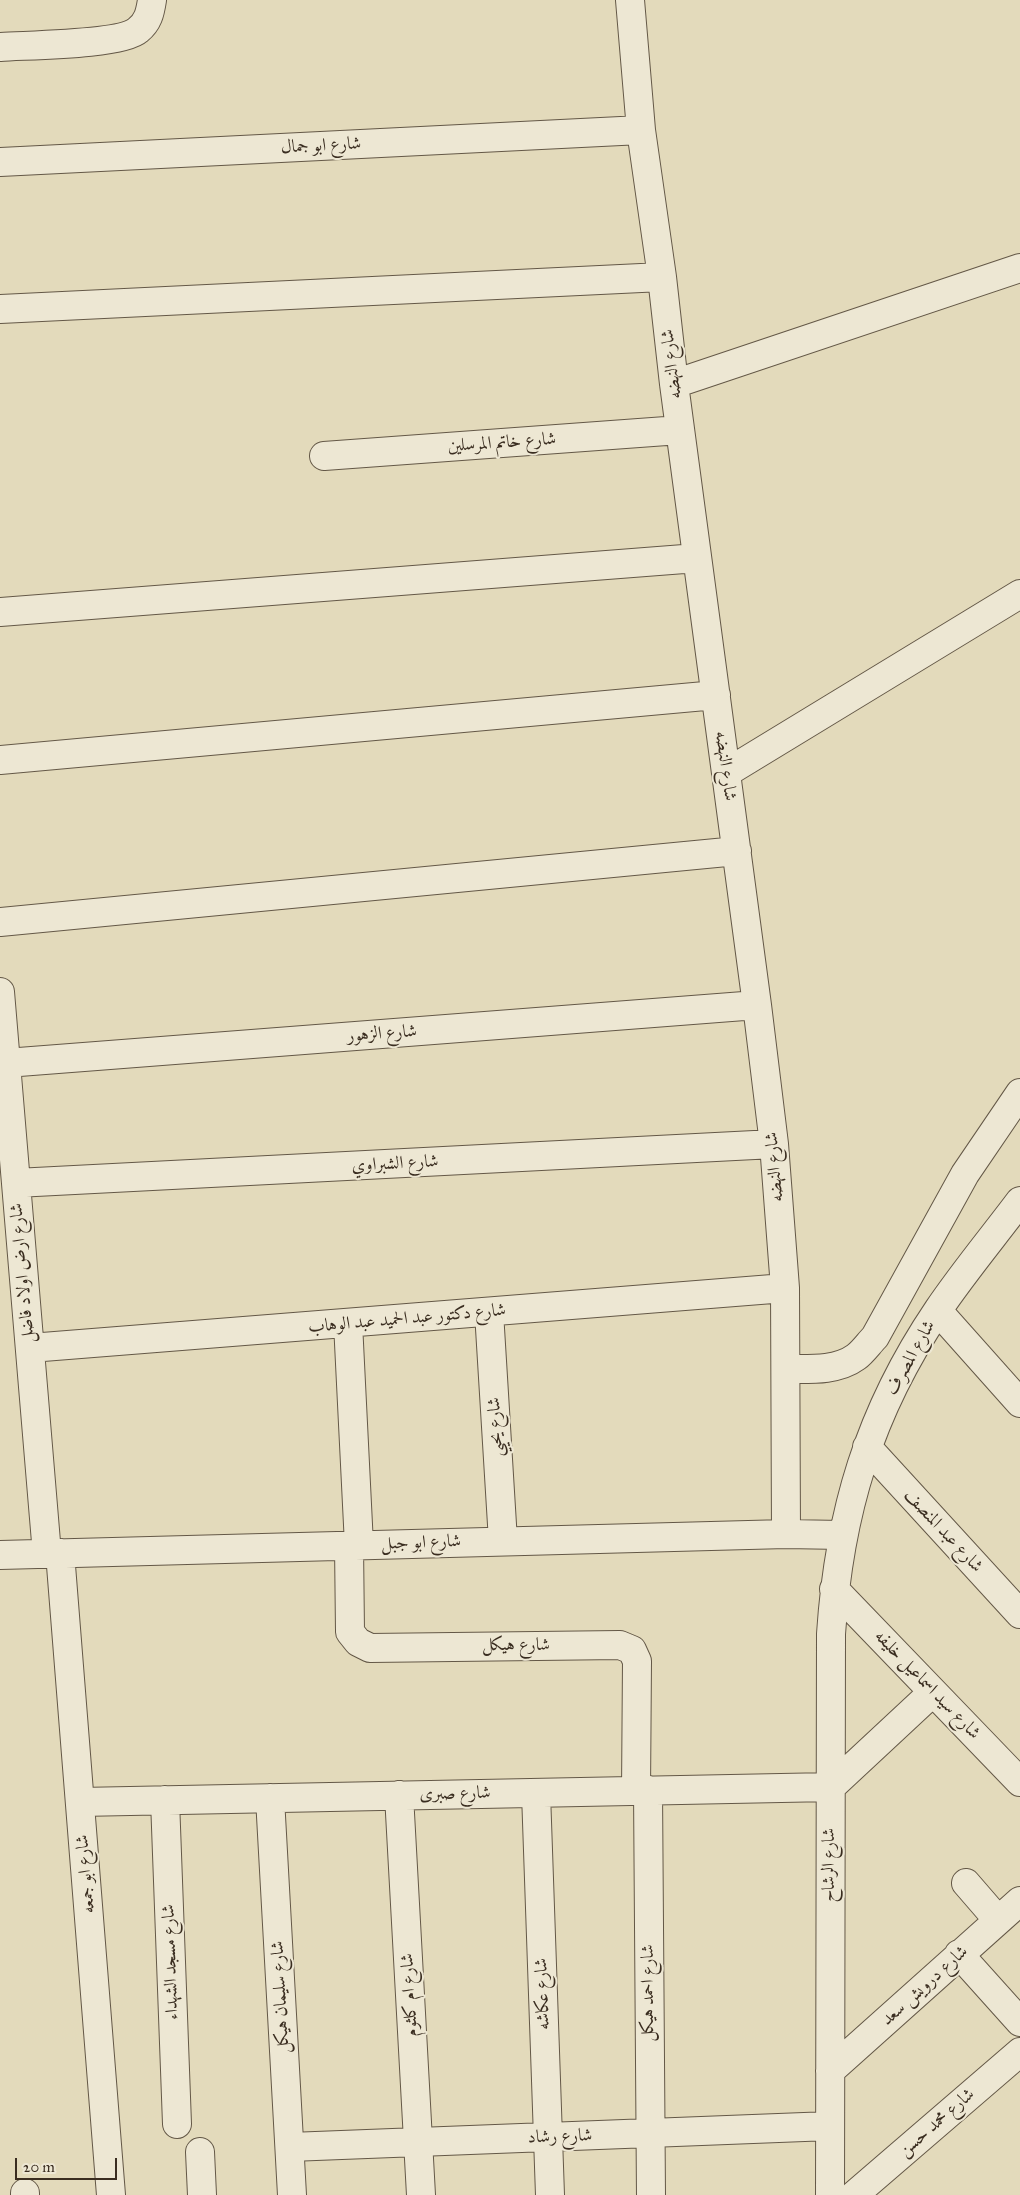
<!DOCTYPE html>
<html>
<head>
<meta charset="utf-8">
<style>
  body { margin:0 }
  #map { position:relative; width:1020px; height:2195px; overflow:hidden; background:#e3dabb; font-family:"IM FELL Great Primer",serif }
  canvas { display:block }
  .scale { position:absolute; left:15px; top:2158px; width:102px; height:22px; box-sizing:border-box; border:2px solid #3a2d20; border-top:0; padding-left:6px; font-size:15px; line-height:18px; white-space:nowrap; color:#3a2d20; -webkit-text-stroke:4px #ede7d3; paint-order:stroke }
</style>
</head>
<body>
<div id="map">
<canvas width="1020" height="2195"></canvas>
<div class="scale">20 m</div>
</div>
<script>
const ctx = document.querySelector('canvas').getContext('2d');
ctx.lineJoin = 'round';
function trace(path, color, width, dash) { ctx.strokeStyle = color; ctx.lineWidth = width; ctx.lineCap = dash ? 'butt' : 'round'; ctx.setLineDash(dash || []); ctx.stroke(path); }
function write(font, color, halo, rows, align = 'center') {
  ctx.font = font + ' "IM FELL Great Primer",Amiri,serif'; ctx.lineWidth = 4; ctx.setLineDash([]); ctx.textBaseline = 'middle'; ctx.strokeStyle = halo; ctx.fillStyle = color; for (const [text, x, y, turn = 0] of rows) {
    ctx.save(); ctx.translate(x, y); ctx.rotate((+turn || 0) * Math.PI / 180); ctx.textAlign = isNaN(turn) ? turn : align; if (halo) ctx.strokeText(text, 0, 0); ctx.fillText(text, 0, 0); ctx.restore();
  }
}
const minor = new Path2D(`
  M 630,0 L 641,130 L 662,277 L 674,384 L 757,1005 L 774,1144 L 785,1288 L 786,1534
  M 0,47 C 26,45 121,45 138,30 C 148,22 150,13 152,0
  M 0,162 L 641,130
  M 0,309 L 662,277
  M 674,384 L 1020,268
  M 324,456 L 680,430
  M 0,612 L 697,558
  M 0,760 L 716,695
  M 726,773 L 1020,594
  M 0,922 L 737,851
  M 0,992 L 47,1554
  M 6,1063 L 757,1005
  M 16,1183 L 774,1144
  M 938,1311 L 1020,1403
  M 489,1312 L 503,1541
  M 348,1323 L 359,1545
  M 30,1348 L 785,1288
  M 787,1369 C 809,1369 837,1371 856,1357 C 863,1352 869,1343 875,1337 L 965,1174 L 1020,1093
  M 867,1447 L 1020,1614
  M 349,1545 L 350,1632 L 358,1642 L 370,1648 L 620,1645 L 632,1650 L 637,1661 L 636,1791
  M 60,1553 L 111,2195
  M 0,1555 L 786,1534 L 842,1535
  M 834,1589 L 1020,1782
  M 648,1790 L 651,2195
  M 536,1793 L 550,2195
  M 399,1795 L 421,2195
  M 270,1798 L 292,2195
  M 165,1800 L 177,2124
  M 80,1802 L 831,1787 L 933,1692
  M 966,1883 L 998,1920
  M 959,1954 L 1020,2022
  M 830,2071 L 1020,1901
  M 290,2147 L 830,2126
  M 200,2152 L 202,2195
  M 25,2193 L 25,2195
  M 830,2195 L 831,1634 C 839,1513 869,1412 938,1310 C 963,1273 993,1237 1020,1201
  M 854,2195 L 1020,2052`);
trace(minor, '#645847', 30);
trace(minor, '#ede7d3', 28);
write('18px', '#3a2d20', '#ede7d3', [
  ["شارع ابو جمال",321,146,-3],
  ["شارع النهضه",672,364,-97],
  ["شارع خاتم المرسلين",502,443,-4],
  ["شارع النهضه",725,766,82],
  ["شارع الزهور",382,1034,-4],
  ["شارع الشبراوي",395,1164,-3],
  ["شارع النهضه",775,1167,-95],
  ["شارع ارض اولاد فاضل",23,1273,-95],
  ["شارع دكتور عبد الحميد عبد الوهاب",407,1319,-5],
  ["شارع المصرف",911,1358,-61],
  ["شارع يحيي",496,1427,-93],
  ["شارع عبد المنصف",943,1531,47],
  ["شارع ابو جبل",421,1543,-2],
  ["شارع هيكل",516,1646],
  ["شارع سيد اسماعيل خليفه",927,1685,46],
  ["شارع صبرى",455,1794,-1],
  ["شارع الرشاح",830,1865,-90],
  ["شارع ابو جمعه",86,1874,-95],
  ["شارع مسجد الشهداء",171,1962,-92],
  ["شارع درويش سعد",925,1986,-42],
  ["شارع احمد هيكل",649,1993,-90],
  ["شارع عكاشه",543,1994,-92],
  ["شارع ام كلثوم",410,1995,-93],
  ["شارع سليمان هيكل",281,1997,-93],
  ["شارع محمد حسن",937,2123,-41],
  ["شارع رشاد",560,2137,-2]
]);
</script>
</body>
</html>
